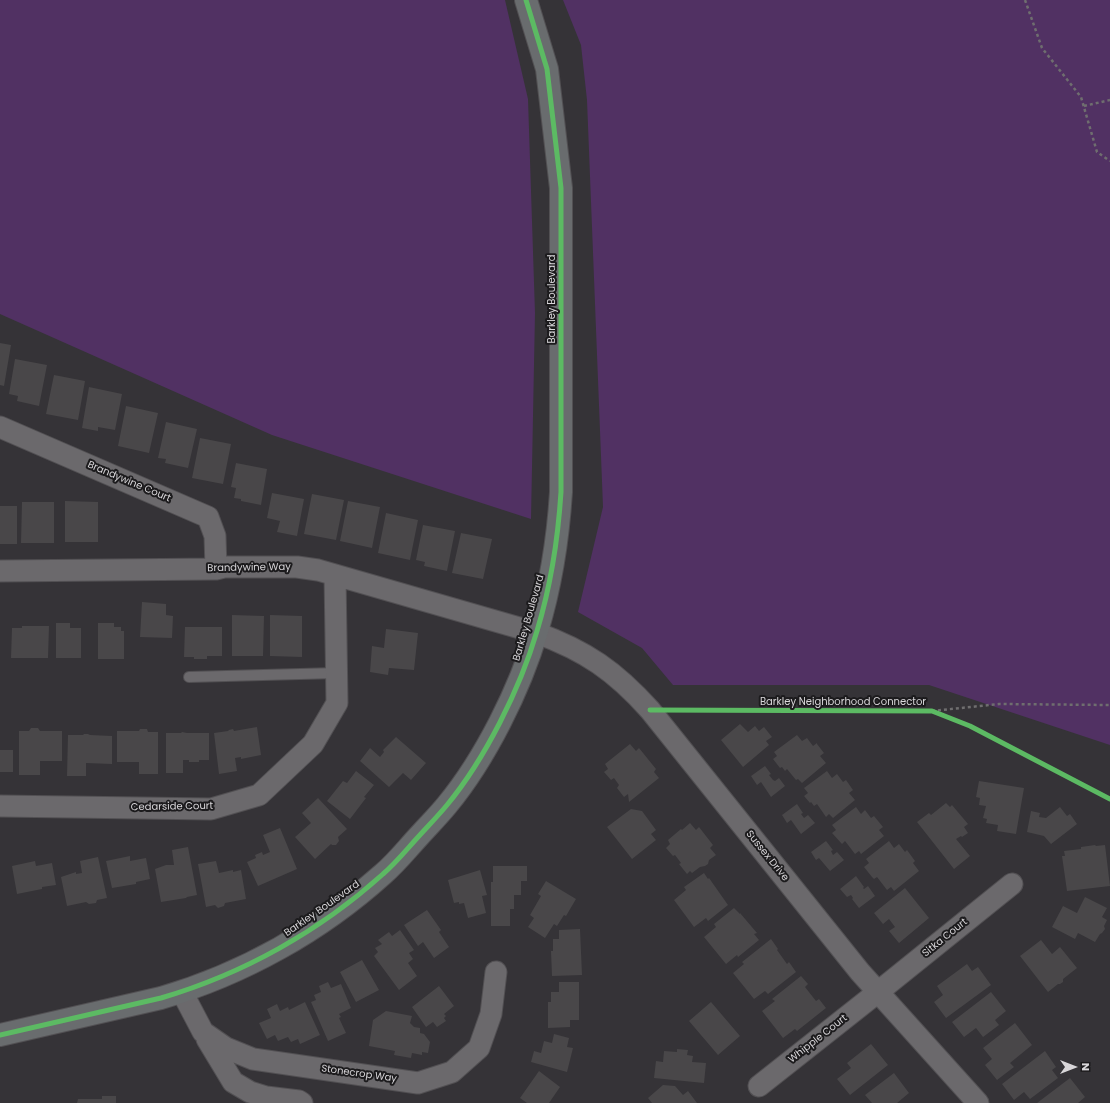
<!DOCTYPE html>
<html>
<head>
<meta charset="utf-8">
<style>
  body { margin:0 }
  #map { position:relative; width:1110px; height:1103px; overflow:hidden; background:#353337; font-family:Poppins,sans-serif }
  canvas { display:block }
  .north { position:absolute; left:1054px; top:1047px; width:40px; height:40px; -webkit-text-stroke:3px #1c1b1d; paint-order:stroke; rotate:90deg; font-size:11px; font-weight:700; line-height:16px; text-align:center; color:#d9d7da }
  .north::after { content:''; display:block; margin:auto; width:14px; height:18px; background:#d9d7da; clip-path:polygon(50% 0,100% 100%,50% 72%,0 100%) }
</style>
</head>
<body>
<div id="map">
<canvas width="1110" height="1103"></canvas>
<div class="north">N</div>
</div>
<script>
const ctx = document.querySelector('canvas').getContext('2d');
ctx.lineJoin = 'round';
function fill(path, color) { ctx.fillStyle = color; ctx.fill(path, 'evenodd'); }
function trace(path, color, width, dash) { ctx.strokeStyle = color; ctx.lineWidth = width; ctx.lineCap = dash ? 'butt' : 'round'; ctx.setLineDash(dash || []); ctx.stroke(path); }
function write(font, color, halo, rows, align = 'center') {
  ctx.font = font + ' Poppins,sans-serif'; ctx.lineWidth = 4; ctx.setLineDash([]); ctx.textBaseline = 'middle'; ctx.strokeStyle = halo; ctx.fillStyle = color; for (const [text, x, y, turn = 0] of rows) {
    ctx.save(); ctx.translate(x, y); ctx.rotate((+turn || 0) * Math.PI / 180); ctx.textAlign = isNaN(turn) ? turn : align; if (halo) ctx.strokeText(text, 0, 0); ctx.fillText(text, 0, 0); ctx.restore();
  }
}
fill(new Path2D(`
  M 0,0 L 505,0 L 528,99 L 535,313 L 531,519 L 272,435 L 0,314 Z
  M 563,0 L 1110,0 L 1110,745 L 929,685 L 673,685 L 642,648 L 578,612 L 603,507 L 587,100 L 581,45 Z`), '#513163');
fill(new Path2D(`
  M 0,343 L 11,345 L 4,386 L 0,385 Z
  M 15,359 L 47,365 L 39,406 L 17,401 L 18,396 L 9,394 Z
  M 54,375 L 85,381 L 78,420 L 46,414 Z
  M 89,387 L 122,394 L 115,430 L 98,427 L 98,431 L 82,428 Z
  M 126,406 L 158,413 L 149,453 L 118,446 Z
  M 166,422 L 197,429 L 188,468 L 165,463 L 166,459 L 158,458 Z
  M 200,438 L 231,444 L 223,484 L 192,478 Z
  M 236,463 L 267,469 L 261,505 L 241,501 L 241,499 L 234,498 L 236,488 L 231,487 Z
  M 272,493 L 304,499 L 297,536 L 277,532 L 280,521 L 267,518 Z
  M 312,494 L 344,500 L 336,540 L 304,534 Z
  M 65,501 L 98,502 L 98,542 L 65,542 Z
  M 348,501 L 380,507 L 372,548 L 340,541 Z
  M 22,502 L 54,502 L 54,543 L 21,543 Z
  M 0,506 L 17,506 L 17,544 L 0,544 Z
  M 386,513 L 418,520 L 410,560 L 378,553 Z
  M 423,525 L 455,531 L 447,571 L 424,566 L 425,562 L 416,560 Z
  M 461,533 L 492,539 L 483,579 L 452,573 Z
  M 142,602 L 166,604 L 166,615 L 173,616 L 172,638 L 140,637 Z
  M 232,615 L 264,616 L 263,656 L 232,656 Z
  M 270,615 L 302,616 L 302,657 L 270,656 Z
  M 56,623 L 70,623 L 70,628 L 81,628 L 81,658 L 56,658 Z
  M 98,623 L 114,623 L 114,627 L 121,627 L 121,631 L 124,631 L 124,659 L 98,659 Z
  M 22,626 L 49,626 L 48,658 L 11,658 L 12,628 L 22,628 Z
  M 185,627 L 222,627 L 222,656 L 207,656 L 207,659 L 194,659 L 194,657 L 184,657 Z
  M 386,629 L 418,633 L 414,670 L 389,668 L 388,675 L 370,672 L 372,646 L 384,648 Z
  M 740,724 L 748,732 L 755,726 L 759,731 L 764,727 L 772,737 L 766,741 L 769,745 L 743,767 L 721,740 Z
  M 257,727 L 261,755 L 241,759 L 241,757 L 235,758 L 237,771 L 219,774 L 214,733 L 228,731 L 229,730 L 233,729 L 234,731 Z
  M 31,728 L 38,728 L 40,731 L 62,731 L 62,761 L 40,761 L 40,775 L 19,775 L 19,731 L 29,731 Z
  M 140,729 L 147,729 L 148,732 L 158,732 L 158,774 L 139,774 L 139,762 L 117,762 L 117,731 L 139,731 Z
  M 182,732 L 187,733 L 209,733 L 209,760 L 199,760 L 199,762 L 189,762 L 189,760 L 183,760 L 183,773 L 166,773 L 166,733 L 181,733 Z
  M 84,734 L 88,734 L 90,735 L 112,736 L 112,764 L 86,763 L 86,776 L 67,776 L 68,735 L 83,735 Z
  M 797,735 L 802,741 L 807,738 L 813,746 L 817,743 L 817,744 L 824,753 L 820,756 L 826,763 L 802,783 L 798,779 L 796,780 L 787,769 L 785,771 L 782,767 L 780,768 L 773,759 L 777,756 L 774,752 Z
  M 396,737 L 426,763 L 411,780 L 403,773 L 389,787 L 360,761 L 370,748 L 380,757 L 384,752 L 383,750 Z
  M 630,744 L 636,751 L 639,748 L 656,769 L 654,772 L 659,778 L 629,802 L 628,794 L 624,797 L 617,788 L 619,785 L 614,778 L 611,780 L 604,772 L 608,769 L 605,764 Z
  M 0,750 L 13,750 L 13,772 L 0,772 Z
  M 765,766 L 771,774 L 769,775 L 773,780 L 775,781 L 779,778 L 785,786 L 771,797 L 761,782 L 757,785 L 751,776 Z
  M 356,771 L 374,785 L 364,797 L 366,798 L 350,819 L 327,801 L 343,781 L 347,783 Z
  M 827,771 L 832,778 L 837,774 L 843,782 L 846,780 L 853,790 L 849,793 L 855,800 L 833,818 L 829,814 L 826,817 L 817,804 L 814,806 L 811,802 L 810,803 L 804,796 L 808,793 L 804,788 Z
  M 979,781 L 1024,788 L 1016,834 L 997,831 L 998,825 L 986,823 L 987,819 L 983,818 L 986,806 L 979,805 L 980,798 L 976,797 Z
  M 318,798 L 347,829 L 338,837 L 339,841 L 336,845 L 332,845 L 331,844 L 315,859 L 295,837 L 311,823 L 302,813 Z
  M 946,803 L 950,807 L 952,805 L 968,824 L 964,827 L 968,833 L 962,837 L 961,836 L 956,839 L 970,856 L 954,869 L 917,822 L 929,813 L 931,815 Z
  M 797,804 L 803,813 L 801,814 L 804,818 L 808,815 L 815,823 L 801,834 L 791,820 L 787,823 L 782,815 Z
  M 856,807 L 861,814 L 865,810 L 871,818 L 874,816 L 883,827 L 879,830 L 884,836 L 861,854 L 859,851 L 855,854 L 845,841 L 842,844 L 832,833 L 836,830 L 832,825 Z
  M 1060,807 L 1067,816 L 1070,814 L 1077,824 L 1051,844 L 1044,836 L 1027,832 L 1031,811 L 1040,813 L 1039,817 L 1046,818 Z
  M 631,809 L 642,811 L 656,830 L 651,834 L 656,840 L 632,859 L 607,827 Z
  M 690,823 L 696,830 L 699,827 L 713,845 L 710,848 L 716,855 L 709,860 L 708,864 L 705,866 L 700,867 L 692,873 L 690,871 L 687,874 L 679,864 L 681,863 L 675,855 L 673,856 L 666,848 L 670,844 L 668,840 L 681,829 L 682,830 Z
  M 280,828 L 297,869 L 258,886 L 247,862 L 256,858 L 255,855 L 262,852 L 263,855 L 270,852 L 263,835 Z
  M 826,841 L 833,850 L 831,851 L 833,855 L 837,852 L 844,860 L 830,871 L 819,858 L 816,860 L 811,852 Z
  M 889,841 L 894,848 L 899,844 L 905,852 L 907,850 L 915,861 L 913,863 L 919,871 L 894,891 L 891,887 L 887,890 L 877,877 L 874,879 L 872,877 L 864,867 L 869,863 L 866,859 Z
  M 1095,845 L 1096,846 L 1105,845 L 1110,886 L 1067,891 L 1062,856 L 1065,856 L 1064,851 L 1081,849 L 1081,847 Z
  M 188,847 L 197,895 L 187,897 L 186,898 L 161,902 L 155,869 L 166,865 L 174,865 L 172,850 Z
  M 130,856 L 130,861 L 146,858 L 150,879 L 136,882 L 136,884 L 112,888 L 106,861 Z
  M 98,857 L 107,898 L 97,900 L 96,903 L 89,904 L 86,902 L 67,906 L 61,877 L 76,872 L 76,874 L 82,873 L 80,861 Z
  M 35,861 L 36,866 L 52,863 L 56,885 L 42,887 L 42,889 L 17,894 L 12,866 Z
  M 216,861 L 219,873 L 233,870 L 233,872 L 241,870 L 246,899 L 225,903 L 224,906 L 218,908 L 215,905 L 206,907 L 198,864 Z
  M 493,866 L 527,866 L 527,881 L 521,881 L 521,895 L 514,895 L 514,909 L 510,909 L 510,926 L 491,926 L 491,882 L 493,882 Z
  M 480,870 L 487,895 L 482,896 L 486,913 L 468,918 L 464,903 L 459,904 L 459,902 L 454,903 L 448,880 Z
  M 704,873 L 708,879 L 709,878 L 728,905 L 708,921 L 706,918 L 694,927 L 674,900 L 686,890 L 684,887 Z
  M 856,876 L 864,887 L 863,888 L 864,889 L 868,886 L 875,896 L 859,908 L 852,899 L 853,898 L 851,895 L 847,897 L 840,889 Z
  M 546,881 L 576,899 L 566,916 L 564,915 L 557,926 L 554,924 L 545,938 L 528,927 L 534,918 L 530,915 L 541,896 L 538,894 Z
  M 905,888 L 929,918 L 899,943 L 889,931 L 895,927 L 889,919 L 883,924 L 874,913 Z
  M 1085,897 L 1107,908 L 1102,917 L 1107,920 L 1104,926 L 1105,929 L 1102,933 L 1100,934 L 1095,942 L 1078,933 L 1075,939 L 1052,927 L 1063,906 L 1077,913 Z
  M 734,908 L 740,914 L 740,913 L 757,933 L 754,934 L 759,940 L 738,957 L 737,955 L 726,964 L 704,937 L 716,927 L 714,924 Z
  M 427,910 L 441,930 L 439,932 L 449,947 L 434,958 L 423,942 L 418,946 L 404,925 Z
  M 580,929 L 582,975 L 552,976 L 551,951 L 553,951 L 553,939 L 559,939 L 559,930 Z
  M 400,930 L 414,950 L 409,953 L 413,959 L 408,963 L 417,976 L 399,990 L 374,956 L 378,952 L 375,948 L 382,944 L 378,940 L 389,932 L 392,936 Z
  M 771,939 L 778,949 L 777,950 L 787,964 L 789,962 L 796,972 L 768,994 L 765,991 L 754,999 L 733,973 L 744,964 L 742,962 Z
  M 1041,940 L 1052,954 L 1060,947 L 1077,968 L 1063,979 L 1063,982 L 1060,984 L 1058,984 L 1048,992 L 1020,956 Z
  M 362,960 L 379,990 L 356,1002 L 340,972 Z
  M 967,964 L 972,971 L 978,967 L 991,985 L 946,1018 L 934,1002 L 943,995 L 937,986 Z
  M 801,976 L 808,984 L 805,987 L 816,1001 L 819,999 L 826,1008 L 797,1031 L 795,1029 L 783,1038 L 762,1011 L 775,1001 L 772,999 Z
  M 328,982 L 331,988 L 341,984 L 351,1008 L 339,1014 L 341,1017 L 339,1018 L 346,1033 L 328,1041 L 311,1002 L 316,1000 L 314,995 L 321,992 L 319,986 Z
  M 559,982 L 579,982 L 579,1020 L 570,1020 L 570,1027 L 548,1028 L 548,1002 L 551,1002 L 551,992 L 559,992 Z
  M 439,986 L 454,1006 L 444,1014 L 446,1016 L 444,1018 L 446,1021 L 437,1027 L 433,1022 L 426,1027 L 412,1007 Z
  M 991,992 L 1006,1011 L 995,1020 L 999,1025 L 983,1037 L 976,1028 L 964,1037 L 952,1022 Z
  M 305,1002 L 320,1035 L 300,1044 L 298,1039 L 291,1042 L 288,1037 L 278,1041 L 275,1035 L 267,1039 L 259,1023 L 271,1018 L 267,1009 L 277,1004 L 280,1011 L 288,1007 L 289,1010 Z
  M 711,1002 L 740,1036 L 718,1055 L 689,1021 Z
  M 386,1011 L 412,1016 L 410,1023 L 414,1027 L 420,1028 L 420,1033 L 424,1034 L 430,1042 L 428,1053 L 422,1052 L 422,1055 L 412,1053 L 411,1058 L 394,1055 L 395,1051 L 369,1046 L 373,1020 Z
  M 1015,1023 L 1032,1045 L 1010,1063 L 1014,1067 L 997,1080 L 985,1065 L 992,1059 L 983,1048 Z
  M 554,1034 L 569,1038 L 567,1047 L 573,1048 L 567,1072 L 531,1062 L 534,1051 L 541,1053 L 544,1041 L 552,1043 Z
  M 871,1044 L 888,1065 L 850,1095 L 837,1079 L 851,1068 L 847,1063 Z
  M 677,1049 L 688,1050 L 687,1055 L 693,1056 L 692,1062 L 706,1063 L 704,1083 L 654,1078 L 656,1061 L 663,1062 L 664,1051 L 677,1052 Z
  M 1045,1051 L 1056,1067 L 1052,1070 L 1058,1078 L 1030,1099 L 1024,1092 L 1014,1100 L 1002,1084 Z
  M 539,1071 L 560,1087 L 549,1103 L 527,1103 L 520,1098 Z
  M 894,1073 L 909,1093 L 897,1103 L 872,1103 L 865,1095 Z
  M 1070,1078 L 1085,1097 L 1078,1103 L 1037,1103 Z
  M 663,1085 L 675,1086 L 683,1095 L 688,1091 L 697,1103 L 652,1103 L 648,1098 Z
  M 102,1096 L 116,1096 L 116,1103 L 77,1103 L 78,1099 L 102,1099 Z`), '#494749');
const lane = new Path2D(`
  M 189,677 L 337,673`);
const street = new Path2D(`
  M 0,427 L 208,517 L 215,536 L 216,569
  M 0,571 L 216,569 L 224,567 L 297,567 L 318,570 L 537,633 C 586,651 615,671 650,710 L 860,972 L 978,1103
  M 0,806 L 211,809 L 259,795 L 313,744 L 337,703 L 335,575
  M 182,992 L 203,1032 L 226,1048 L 253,1059 L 418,1083 L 452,1072 L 479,1048 L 491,1014 L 496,972
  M 207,1039 L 233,1082 L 250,1092 L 266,1097 L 299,1101 L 302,1103
  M 759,1086 L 878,992 L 1012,884`);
const secondary = new Path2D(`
  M 0,1035 L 161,998 C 243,974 320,931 383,874 C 396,863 407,849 419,836 C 428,826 438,816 447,805 C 485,759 520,689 537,631 C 551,585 558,539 561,492 L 561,188 L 547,69 L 526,0`);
trace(lane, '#525053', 12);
trace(street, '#525053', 23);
trace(secondary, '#525053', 24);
trace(new Path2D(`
  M 1025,0 L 1042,48 L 1081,97 L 1097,152 L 1110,161
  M 1084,106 L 1110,100
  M 932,711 L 999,704 L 1110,705`), '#6f6e6f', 2.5, [3, 3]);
trace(lane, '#6b696c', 10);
trace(street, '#6b696c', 21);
trace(secondary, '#696c6e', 22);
trace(new Path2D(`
  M 650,710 L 932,711 L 970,726 L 1110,799
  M 0,1035 L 161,998 C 243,974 320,931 383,874 C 396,863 407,849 419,836 C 428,826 438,816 447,805 C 485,759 520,689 537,631 C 551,585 558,539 561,492 L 561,188 L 547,69 L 526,0`), '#5cba63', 5);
write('10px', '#d9d7da', '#1c1b1d', [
  ["Barkley Boulevard",552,299,-90],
  ["Brandywine Court",129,482,23],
  ["Brandywine Way",249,568,-1],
  ["Barkley Boulevard",529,618,-74],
  ["Barkley Neighborhood Connector",843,702],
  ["Cedarside Court",172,807,-1],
  ["Sussex Drive",767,856,51],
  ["Barkley Boulevard",322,909,-35],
  ["Sitka Court",945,938,-39],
  ["Whipple Court",818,1039,-38],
  ["Stonecrop Way",359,1074,8]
]);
</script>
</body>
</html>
